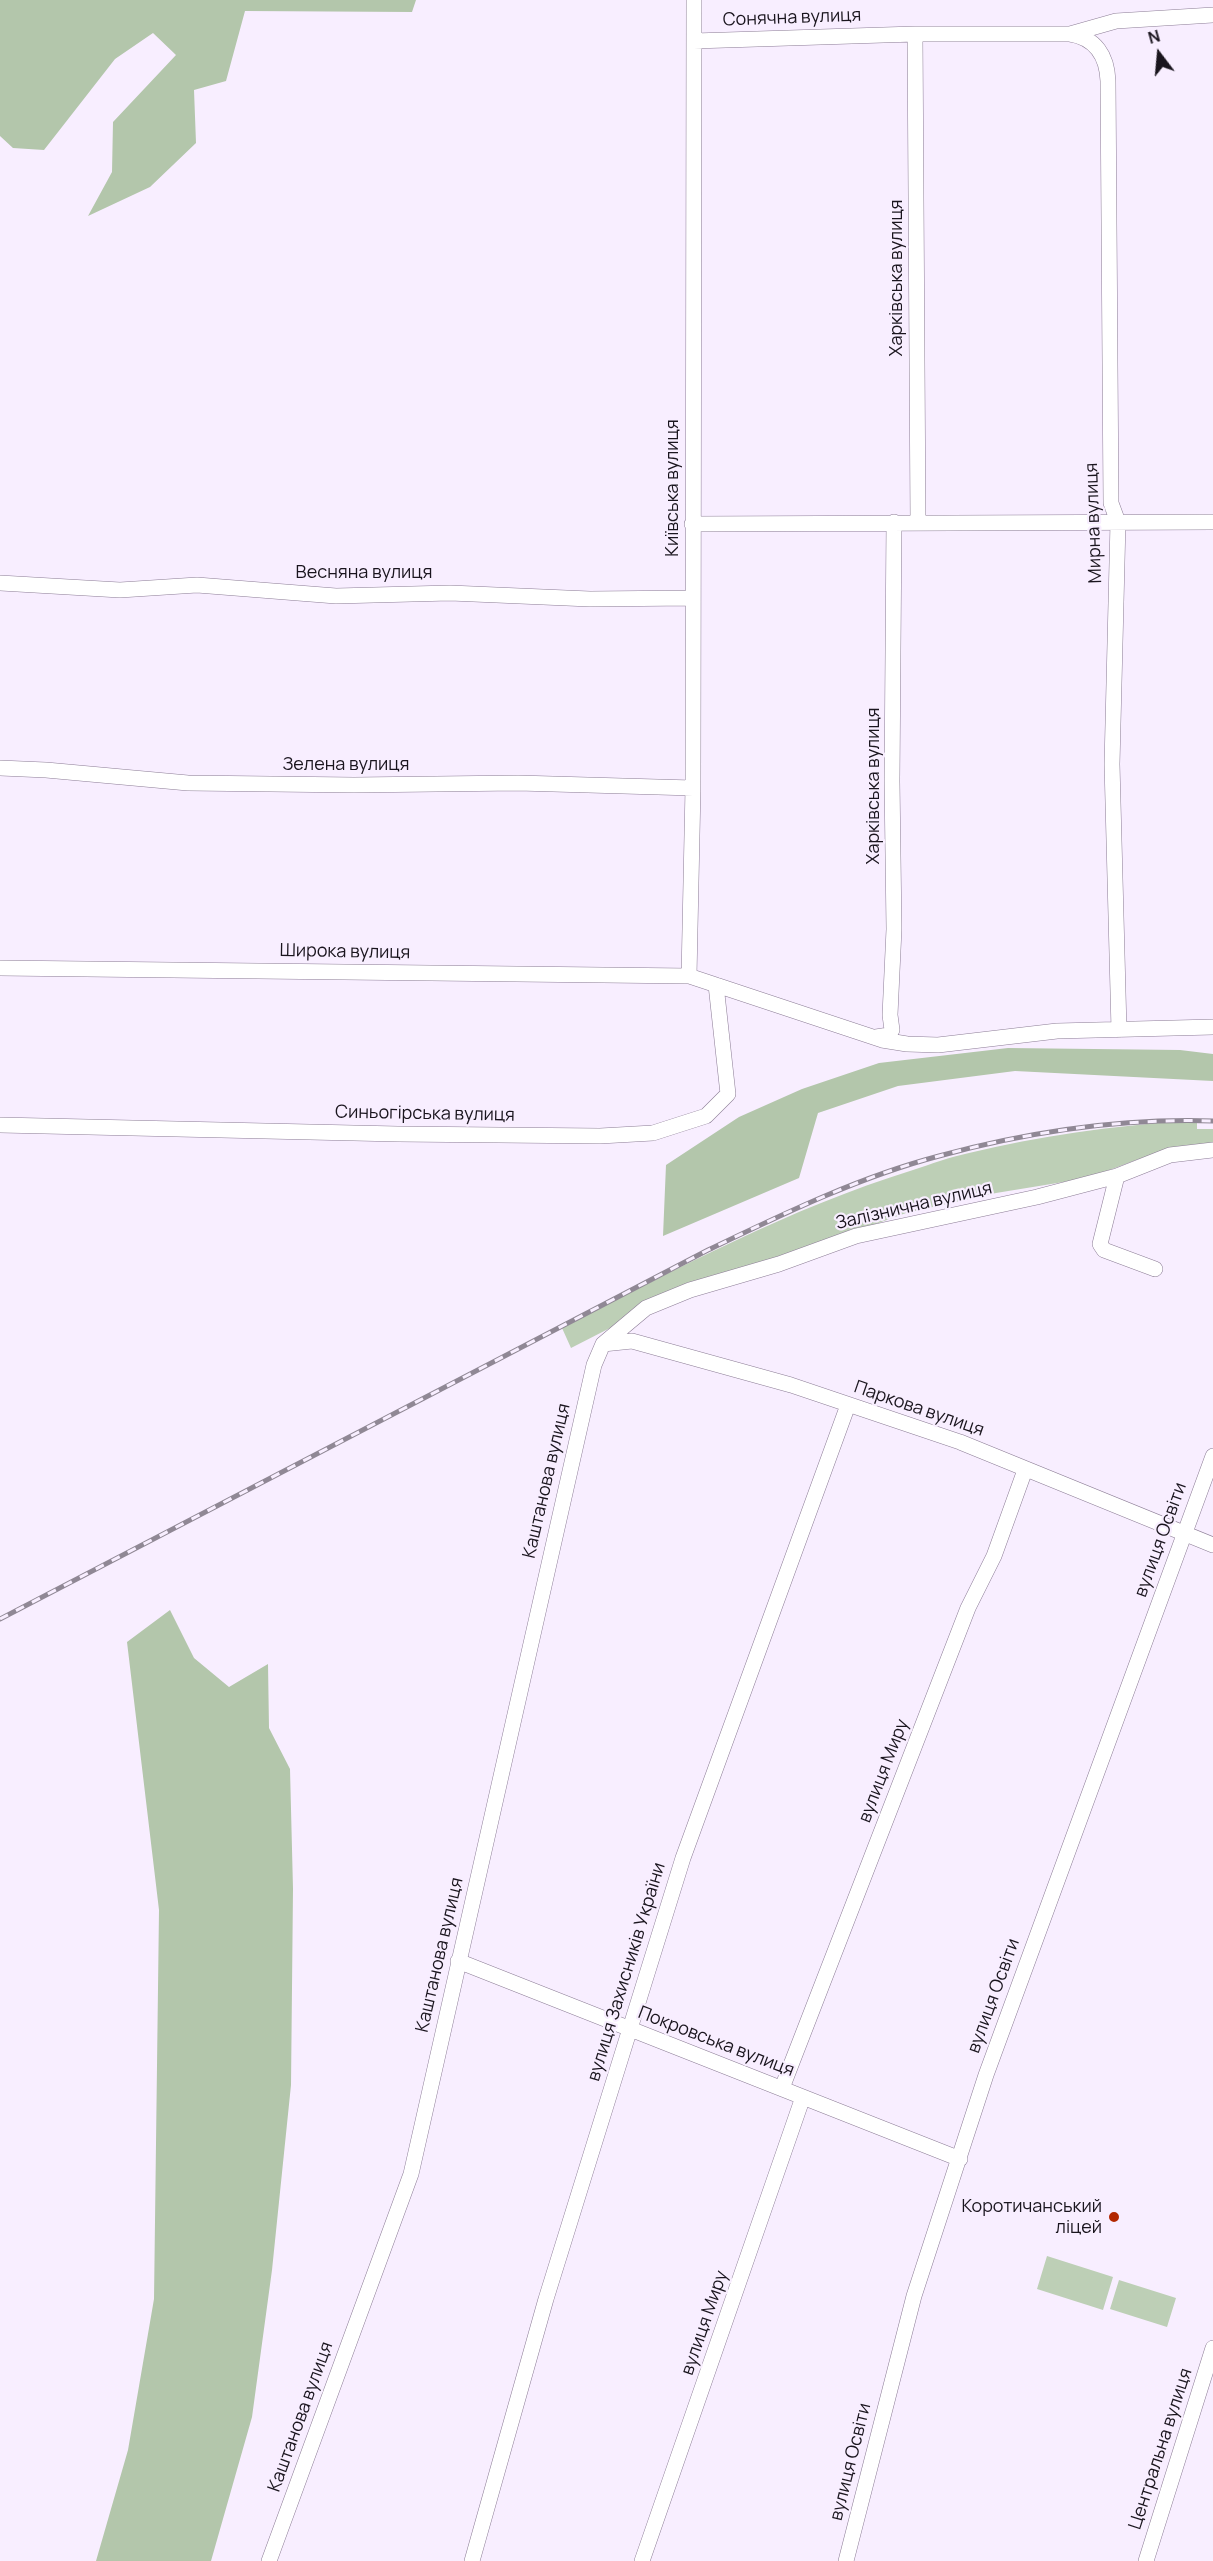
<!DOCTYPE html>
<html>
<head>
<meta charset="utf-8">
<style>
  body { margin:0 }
  #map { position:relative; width:1213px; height:2561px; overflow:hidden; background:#f8eeff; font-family:Manrope,sans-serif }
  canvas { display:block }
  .north { position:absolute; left:1129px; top:24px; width:60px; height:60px; -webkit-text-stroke:4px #f8eeff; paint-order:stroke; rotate:344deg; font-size:16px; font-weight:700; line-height:24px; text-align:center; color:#1a151e }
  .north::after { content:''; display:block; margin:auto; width:21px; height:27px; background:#1a151e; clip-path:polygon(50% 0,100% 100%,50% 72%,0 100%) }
</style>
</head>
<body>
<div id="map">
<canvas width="1213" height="2561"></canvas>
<div class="north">N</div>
</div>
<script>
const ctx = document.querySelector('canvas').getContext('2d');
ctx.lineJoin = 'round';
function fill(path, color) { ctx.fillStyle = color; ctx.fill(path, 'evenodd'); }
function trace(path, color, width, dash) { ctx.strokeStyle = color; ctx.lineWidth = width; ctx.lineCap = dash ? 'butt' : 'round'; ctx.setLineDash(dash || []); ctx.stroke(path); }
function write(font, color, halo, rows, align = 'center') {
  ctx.font = font + ' Manrope,sans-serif'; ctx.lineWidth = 4.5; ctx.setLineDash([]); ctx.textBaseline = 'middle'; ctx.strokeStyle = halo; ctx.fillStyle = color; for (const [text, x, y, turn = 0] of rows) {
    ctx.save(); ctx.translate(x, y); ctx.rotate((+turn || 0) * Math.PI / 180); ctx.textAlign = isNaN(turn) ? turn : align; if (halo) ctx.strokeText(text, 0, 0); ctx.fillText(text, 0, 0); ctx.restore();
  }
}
fill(new Path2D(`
  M 1184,1121 L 1197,1122 L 1197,1129 L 1213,1129 L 1213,1151 L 1139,1159 L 1088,1178 L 996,1193 L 906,1213 L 657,1304 L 571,1348 L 562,1328 C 676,1269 790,1208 913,1170 C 931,1164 950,1157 969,1153 C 1039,1136 1112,1126 1184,1121 Z
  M 1047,2256 L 1113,2277 L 1103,2310 L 1037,2289 Z
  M 1119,2280 L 1176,2298 L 1167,2327 L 1110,2309 Z`), '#bdcfb6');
fill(new Path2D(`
  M 0,0 L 416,0 L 412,12 L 245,11 L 226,81 L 194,90 L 196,143 L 150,187 L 88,216 L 112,172 L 113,122 L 176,55 L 153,33 L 115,59 L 44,150 L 13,148 L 0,136 Z
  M 1008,1048 L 1180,1050 L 1213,1054 L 1213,1081 L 1015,1071 L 898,1086 L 818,1113 L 799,1178 L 663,1236 L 666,1165 L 739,1117 L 802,1089 L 879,1063 Z
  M 170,1610 L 194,1658 L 229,1687 L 268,1664 L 269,1728 L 290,1769 L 293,1889 L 291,2085 L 272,2270 L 252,2417 L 211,2561 L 96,2561 L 128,2450 L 154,2299 L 159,1910 L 127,1642 Z`), '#b3c6ab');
const minor = new Path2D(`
  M 915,34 L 918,522
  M 1070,34 C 1096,38 1107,56 1108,81 L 1111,503 L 1118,522 L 1112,764 L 1119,1030
  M 694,41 L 915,34 L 1070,34 L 1116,21 L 1213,15
  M 692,524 L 1213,522
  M 0,583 L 120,590 L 197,585 L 336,596 L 450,593 L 590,599 L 692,598
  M 0,768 L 46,770 L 188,783 L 354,785 L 518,783 L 693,788
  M 0,968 L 689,976 L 882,1040 L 907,1044 L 938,1045 L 1057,1031 L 1213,1027
  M 689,976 L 693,788 L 694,0
  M 876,1037 L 889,1035 L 892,1030 L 890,1015 L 894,929 L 892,781 L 894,522
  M 0,1125 L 398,1134 L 600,1136 L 653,1133 L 681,1124 L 706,1116 L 728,1094 L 716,985
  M 1117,1176 L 1100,1244 L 1104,1250 L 1155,1269
  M 603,1344 L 632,1341 L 791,1385 L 960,1442 L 1213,1545
  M 458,1961 L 960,2159
  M 782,2088 L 968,1608 L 994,1556 L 1025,1470
  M 269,2561 L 411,2174 L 594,1365 L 603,1344 L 646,1308 L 690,1290 L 779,1264 L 856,1236 L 1037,1197 L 1117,1176 L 1170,1155 L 1213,1150
  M 472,2561 L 546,2299 L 683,1858 L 848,1405
  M 642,2561 L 803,2097
  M 846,2561 L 914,2296 L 986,2075 L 1213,1456
  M 1146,2561 L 1213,2348`);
trace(minor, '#8c7d96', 16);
trace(minor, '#fff', 15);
const rail = new Path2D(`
  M 0,1619 L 708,1250 C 783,1214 859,1177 939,1156 C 1028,1132 1121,1118 1213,1121`);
trace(rail, '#908895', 5);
trace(rail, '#f8eeff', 3, [9]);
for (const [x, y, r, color] of [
  [1114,2217,6,"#b22700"]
]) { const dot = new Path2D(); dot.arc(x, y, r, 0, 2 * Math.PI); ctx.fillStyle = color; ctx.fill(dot); trace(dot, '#f8eeff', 2); }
write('18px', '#1a151e', '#f8eeff', [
  ["Сонячна вулиця",792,18,-2],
  ["Харківська вулиця",897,278,-90],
  ["Київська вулиця",673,488,-90],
  ["Мирна вулиця",1094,523,-92],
  ["Весняна вулиця",364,573],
  ["Зелена вулиця",346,765],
  ["Харківська вулиця",874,786,-90],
  ["Широка вулиця",345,952,1],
  ["Синьогірська вулиця",425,1114,1],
  ["Залізнична вулиця",914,1206,-13],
  ["Паркова вулиця",919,1409,19],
  ["Каштанова вулиця",547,1481,-77],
  ["вулиця Освіти",1161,1540,-70],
  ["вулиця Миру",884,1771,-69],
  ["Каштанова вулиця",440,1955,-77],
  ["вулиця Захисників України",627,1972,-73],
  ["вулиця Освіти",994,1996,-70],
  ["Покровська вулиця",716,2042,21],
  ["вулиця Миру",705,2323,-71],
  ["Каштанова вулиця",301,2417,-70],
  ["Центральна вулиця",1161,2449,-72],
  ["вулиця Освіти",851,2462,-76]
]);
write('18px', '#1a151e', '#f8eeff', [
  ["Коротичанський",1102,2207],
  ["ліцей",1102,2228]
], 'right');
</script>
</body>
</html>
